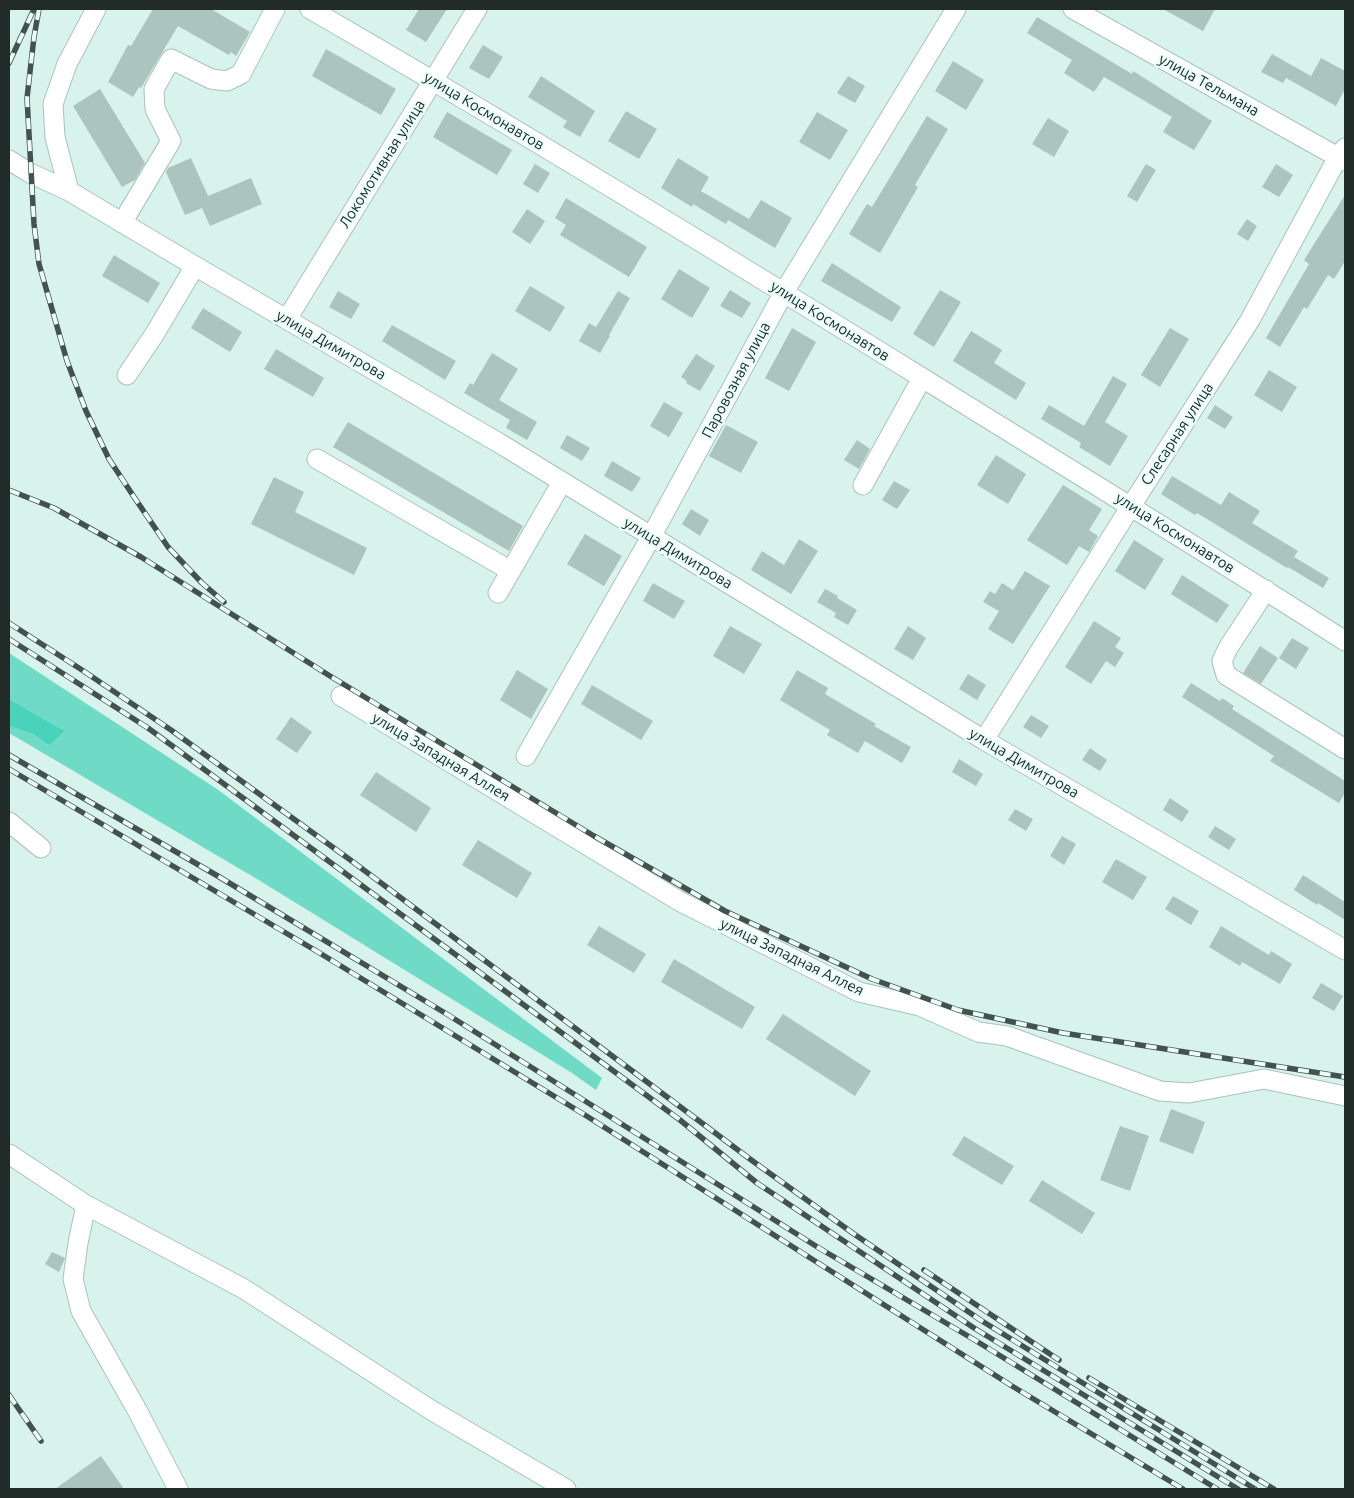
<!DOCTYPE html>
<html>
<head>
<meta charset="utf-8">
<style>
  body { margin:0 }
  #map { position:relative; width:1354px; height:1498px; overflow:hidden; background:#d8f3ec; font-family:Ubuntu,sans-serif }
  canvas { display:block }
  .frame { position:absolute; inset:0; border:10px solid #212b28; pointer-events:none }
</style>
</head>
<body>
<div id="map">
<canvas width="1354" height="1498"></canvas>
<div class="frame"></div>
</div>
<script>
const ctx = document.querySelector('canvas').getContext('2d');
ctx.lineJoin = 'round';
function fill(path, color) { ctx.fillStyle = color; ctx.fill(path, 'evenodd'); }
function trace(path, color, width, dash) { ctx.strokeStyle = color; ctx.lineWidth = width; ctx.lineCap = dash ? 'butt' : 'round'; ctx.setLineDash(dash || []); ctx.stroke(path); }
function write(font, color, halo, rows, align = 'center') {
  ctx.font = font + ' Ubuntu,sans-serif'; ctx.lineWidth = 5; ctx.setLineDash([]); ctx.textBaseline = 'middle'; ctx.strokeStyle = halo; ctx.fillStyle = color; for (const [text, x, y, turn = 0] of rows) {
    ctx.save(); ctx.translate(x, y); ctx.rotate((+turn || 0) * Math.PI / 180); ctx.textAlign = isNaN(turn) ? turn : align; if (halo) ctx.strokeText(text, 0, 0); ctx.fillText(text, 0, 0); ctx.restore();
  }
}
fill(new Path2D(`
  M 9,653 L 217,789 L 602,1078 L 596,1090 L 572,1073 L 257,879 L 9,733 L 9,726 L 35,735 L 49,746 L 65,731 L 9,699 Z`), '#6fdac5');
fill(new Path2D(`
  M 9,699 L 65,731 L 49,746 L 35,735 L 9,726 Z`), '#4ad3bb');
fill(new Path2D(`
  M 153,9 L 211,9 L 250,32 L 236,56 L 231,52 L 229,55 L 178,26 L 141,88 L 139,87 L 133,97 L 108,82 L 128,45 L 131,46 Z
  M 419,9 L 447,9 L 426,42 L 406,30 Z
  M 1163,9 L 1215,9 L 1203,31 Z
  M 1037,17 L 1132,74 L 1133,71 L 1212,121 L 1194,150 L 1163,132 L 1172,117 L 1104,77 L 1094,92 L 1064,73 L 1072,60 L 1027,33 Z
  M 483,45 L 503,57 L 489,79 L 469,68 Z
  M 326,49 L 396,89 L 381,115 L 312,76 Z
  M 1272,54 L 1311,76 L 1321,58 L 1345,71 L 1345,89 L 1336,106 L 1286,78 L 1283,83 L 1261,72 Z
  M 953,61 L 984,80 L 966,110 L 935,91 Z
  M 541,76 L 595,111 L 580,137 L 563,127 L 567,121 L 528,97 Z
  M 848,76 L 865,86 L 855,103 L 837,93 Z
  M 100,89 L 145,163 L 135,180 L 122,187 L 73,106 Z
  M 626,111 L 657,129 L 639,159 L 608,141 Z
  M 447,112 L 512,150 L 497,175 L 433,137 Z
  M 817,112 L 848,130 L 830,160 L 799,142 Z
  M 927,116 L 948,129 L 915,185 L 918,187 L 880,253 L 849,234 L 867,204 L 872,207 Z
  M 1048,118 L 1069,131 L 1054,157 L 1032,144 Z
  M 191,158 L 208,196 L 251,178 L 262,204 L 210,226 L 202,208 L 185,215 L 166,172 L 168,168 Z
  M 678,158 L 709,177 L 701,191 L 749,219 L 761,200 L 792,218 L 775,248 L 728,220 L 726,224 L 693,204 L 692,207 L 661,188 Z
  M 535,164 L 550,173 L 538,193 L 523,184 Z
  M 1146,164 L 1156,170 L 1137,202 L 1127,196 Z
  M 1276,164 L 1293,175 L 1279,197 L 1262,187 Z
  M 1345,195 L 1345,261 L 1334,279 L 1328,275 L 1307,309 L 1304,307 L 1280,347 L 1266,338 L 1309,264 L 1304,260 Z
  M 566,198 L 647,247 L 629,277 L 560,235 L 566,225 L 555,218 Z
  M 527,209 L 545,221 L 530,244 L 512,232 Z
  M 1247,219 L 1257,226 L 1248,241 L 1237,234 Z
  M 114,255 L 160,283 L 148,303 L 102,276 Z
  M 832,263 L 901,307 L 892,322 L 821,281 Z
  M 679,269 L 710,288 L 692,318 L 661,299 Z
  M 530,286 L 565,307 L 550,332 L 515,311 Z
  M 730,290 L 751,303 L 742,318 L 720,306 Z
  M 940,290 L 961,302 L 934,347 L 913,334 Z
  M 338,291 L 360,304 L 351,319 L 329,307 Z
  M 618,291 L 630,298 L 609,335 L 610,336 L 600,353 L 579,341 L 589,323 L 596,327 Z
  M 203,308 L 242,332 L 230,352 L 191,328 Z
  M 392,325 L 456,361 L 445,380 L 382,341 Z
  M 792,328 L 816,342 L 789,391 L 765,378 Z
  M 1170,328 L 1189,339 L 1160,387 L 1141,375 Z
  M 971,331 L 1002,350 L 994,363 L 1026,383 L 1016,400 L 953,361 Z
  M 276,349 L 324,378 L 313,397 L 264,369 Z
  M 492,353 L 518,369 L 499,400 L 537,422 L 527,440 L 506,428 L 510,420 L 464,393 L 470,383 L 473,385 Z
  M 696,354 L 715,366 L 700,391 L 686,383 L 687,381 L 681,377 Z
  M 1269,370 L 1297,387 L 1282,412 L 1254,395 Z
  M 1113,376 L 1127,384 L 1105,422 L 1128,436 L 1110,466 L 1079,447 L 1081,443 L 1041,419 L 1049,405 L 1084,426 Z
  M 664,402 L 683,413 L 669,437 L 650,426 Z
  M 1215,405 L 1233,417 L 1225,429 L 1207,418 Z
  M 348,422 L 523,526 L 509,551 L 333,447 Z
  M 726,425 L 758,442 L 741,473 L 709,456 Z
  M 567,435 L 590,448 L 582,461 L 560,448 Z
  M 857,440 L 870,449 L 859,469 L 844,460 Z
  M 996,455 L 1026,474 L 1008,504 L 977,485 Z
  M 612,461 L 641,478 L 632,492 L 604,476 Z
  M 1172,476 L 1221,505 L 1229,492 L 1260,511 L 1252,523 L 1298,551 L 1294,557 L 1329,578 L 1323,588 L 1288,567 L 1287,568 L 1197,513 L 1195,515 L 1161,494 Z
  M 274,477 L 304,492 L 295,512 L 367,548 L 354,575 L 251,524 Z
  M 894,481 L 910,490 L 897,509 L 882,500 Z
  M 1063,485 L 1102,509 L 1089,530 L 1098,536 L 1089,552 L 1079,546 L 1067,565 L 1027,540 Z
  M 691,509 L 709,520 L 700,536 L 682,524 Z
  M 585,534 L 622,556 L 604,586 L 567,564 Z
  M 799,539 L 818,551 L 791,594 L 751,570 L 762,551 L 784,565 Z
  M 1134,540 L 1164,559 L 1145,590 L 1115,571 Z
  M 1025,571 L 1050,586 L 1013,644 L 988,629 L 999,611 L 983,602 L 990,591 L 995,594 L 1002,583 L 1013,590 Z
  M 1182,575 L 1229,605 L 1217,623 L 1171,594 Z
  M 653,583 L 685,601 L 674,619 L 643,601 Z
  M 825,589 L 838,596 L 837,598 L 857,610 L 848,625 L 834,617 L 836,613 L 817,602 Z
  M 1094,621 L 1121,638 L 1115,647 L 1124,653 L 1115,667 L 1106,661 L 1091,684 L 1065,667 Z
  M 730,626 L 762,644 L 744,674 L 713,656 Z
  M 908,626 L 926,638 L 913,660 L 894,649 Z
  M 1292,638 L 1309,648 L 1296,669 L 1279,658 Z
  M 1260,646 L 1278,658 L 1261,684 L 1243,673 Z
  M 517,670 L 548,689 L 531,719 L 500,700 Z
  M 797,670 L 828,688 L 825,694 L 876,724 L 874,726 L 911,747 L 902,763 L 865,741 L 858,753 L 827,735 L 830,730 L 780,700 Z
  M 968,674 L 986,685 L 977,700 L 959,689 Z
  M 1191,683 L 1220,701 L 1222,698 L 1234,706 L 1232,709 L 1345,781 L 1345,793 L 1339,803 L 1270,761 L 1274,756 L 1182,697 Z
  M 592,685 L 653,721 L 641,740 L 581,704 Z
  M 1031,715 L 1049,726 L 1041,738 L 1023,727 Z
  M 291,717 L 312,732 L 297,753 L 276,739 Z
  M 1090,748 L 1107,760 L 1100,771 L 1082,760 Z
  M 959,759 L 983,774 L 976,786 L 952,772 Z
  M 376,772 L 431,808 L 416,832 L 360,795 Z
  M 1170,798 L 1189,811 L 1182,822 L 1163,810 Z
  M 1015,809 L 1033,819 L 1026,831 L 1008,820 Z
  M 1215,826 L 1236,839 L 1229,850 L 1208,837 Z
  M 1062,836 L 1076,844 L 1064,865 L 1050,856 Z
  M 478,840 L 532,873 L 517,898 L 462,865 Z
  M 1116,859 L 1147,877 L 1133,900 L 1102,882 Z
  M 1303,875 L 1345,902 L 1345,920 L 1318,903 L 1317,905 L 1294,890 Z
  M 1173,896 L 1199,911 L 1191,925 L 1165,909 Z
  M 599,926 L 646,954 L 634,973 L 587,945 Z
  M 1221,926 L 1269,955 L 1271,951 L 1292,964 L 1280,984 L 1242,962 L 1240,966 L 1209,947 Z
  M 674,959 L 755,1007 L 742,1029 L 661,982 Z
  M 1321,983 L 1343,996 L 1334,1011 L 1312,998 Z
  M 783,1014 L 871,1071 L 855,1096 L 766,1039 Z
  M 1171,1109 L 1205,1122 L 1193,1154 L 1159,1141 Z
  M 1120,1126 L 1149,1136 L 1130,1191 L 1100,1180 Z
  M 964,1136 L 1014,1166 L 1002,1185 L 952,1155 Z
  M 1042,1180 L 1095,1213 L 1082,1234 L 1029,1201 Z
  M 52,1252 L 65,1258 L 59,1272 L 45,1264 Z
  M 101,1456 L 124,1489 L 55,1489 Z`), '#abc4be');
const minor = new Path2D(`
  M 310,9 C 516,128 718,252 921,377 C 1062,465 1205,551 1345,641
  M 1073,9 L 1345,161
  M 9,160 L 30,173 L 69,191 L 195,266 L 499,443 L 984,740 L 1345,950
  M 69,191 L 55,137 L 53,104 L 67,64 L 96,9
  M 122,223 L 171,141 L 155,109 L 154,89 L 171,59 L 211,79 L 227,81 L 241,74 L 275,9
  M 287,319 L 477,9
  M 127,375 L 154,335 L 195,266
  M 317,459 L 511,571
  M 863,485 L 922,378
  M 1266,590 L 1228,648 L 1222,661 L 1226,675 L 1345,749
  M 498,593 L 562,482
  M 341,696 L 681,902 L 859,992 L 920,1006 L 978,1032 L 1007,1036 L 1160,1091 L 1189,1093 L 1264,1079 L 1345,1096
  M 984,740 L 1131,506 L 1250,320 L 1338,157 L 1345,148
  M 526,756 L 651,537 L 784,292 L 956,9
  M 9,822 L 41,848
  M 9,1154 L 86,1205 L 244,1289 L 431,1410 L 566,1489
  M 86,1205 L 78,1243 L 73,1279 L 81,1311 L 137,1410 L 178,1489`);
trace(minor, '#a9c3bc', 21);
trace(minor, '#fff', 19);
const rail = new Path2D(`
  M 39,9 L 34,37 L 27,98 L 34,224 L 39,264 L 67,361 L 86,411 L 109,459 L 134,497 L 168,547 L 202,583 L 224,602
  M 9,63 L 34,9
  M 9,490 L 54,508 L 141,557 L 330,676 L 594,836 L 725,911 L 872,979 L 958,1010 L 1063,1033 L 1345,1077
  M 9,623 L 82,670 L 171,730 L 349,859 L 754,1162 L 854,1234 L 982,1321 L 1255,1489
  M 9,639 L 148,728 L 680,1120 L 757,1183 L 974,1328 L 1238,1489
  M 9,755 L 216,875 L 445,1013 L 819,1248 L 973,1339 L 1217,1489
  M 9,769 L 318,952 L 585,1115 L 1012,1386 L 1183,1489
  M 924,1270 L 1059,1360
  M 1089,1378 L 1274,1489
  M 9,1395 L 41,1441`);
trace(rail, '#44524e', 5.5);
trace(rail, '#eafff9', 4, [11]);
write('15px', '#212b28', '#eafff9', [
  ["улица Тельмана",1209,85,29],
  ["улица Космонавтов",484,111,31],
  ["Локомотивная улица",382,164,-58],
  ["улица Космонавтов",830,321,32],
  ["улица Димитрова",331,345,30],
  ["Паровозная улица",736,380,-62],
  ["Слесарная улица",1177,434,-57],
  ["улица Космонавтов",1175,533,32],
  ["улица Димитрова",678,553,31],
  ["улица Западная Аллея",441,757,31],
  ["улица Димитрова",1024,763,30],
  ["улица Западная Аллея",792,957,26]
]);
</script>
</body>
</html>
